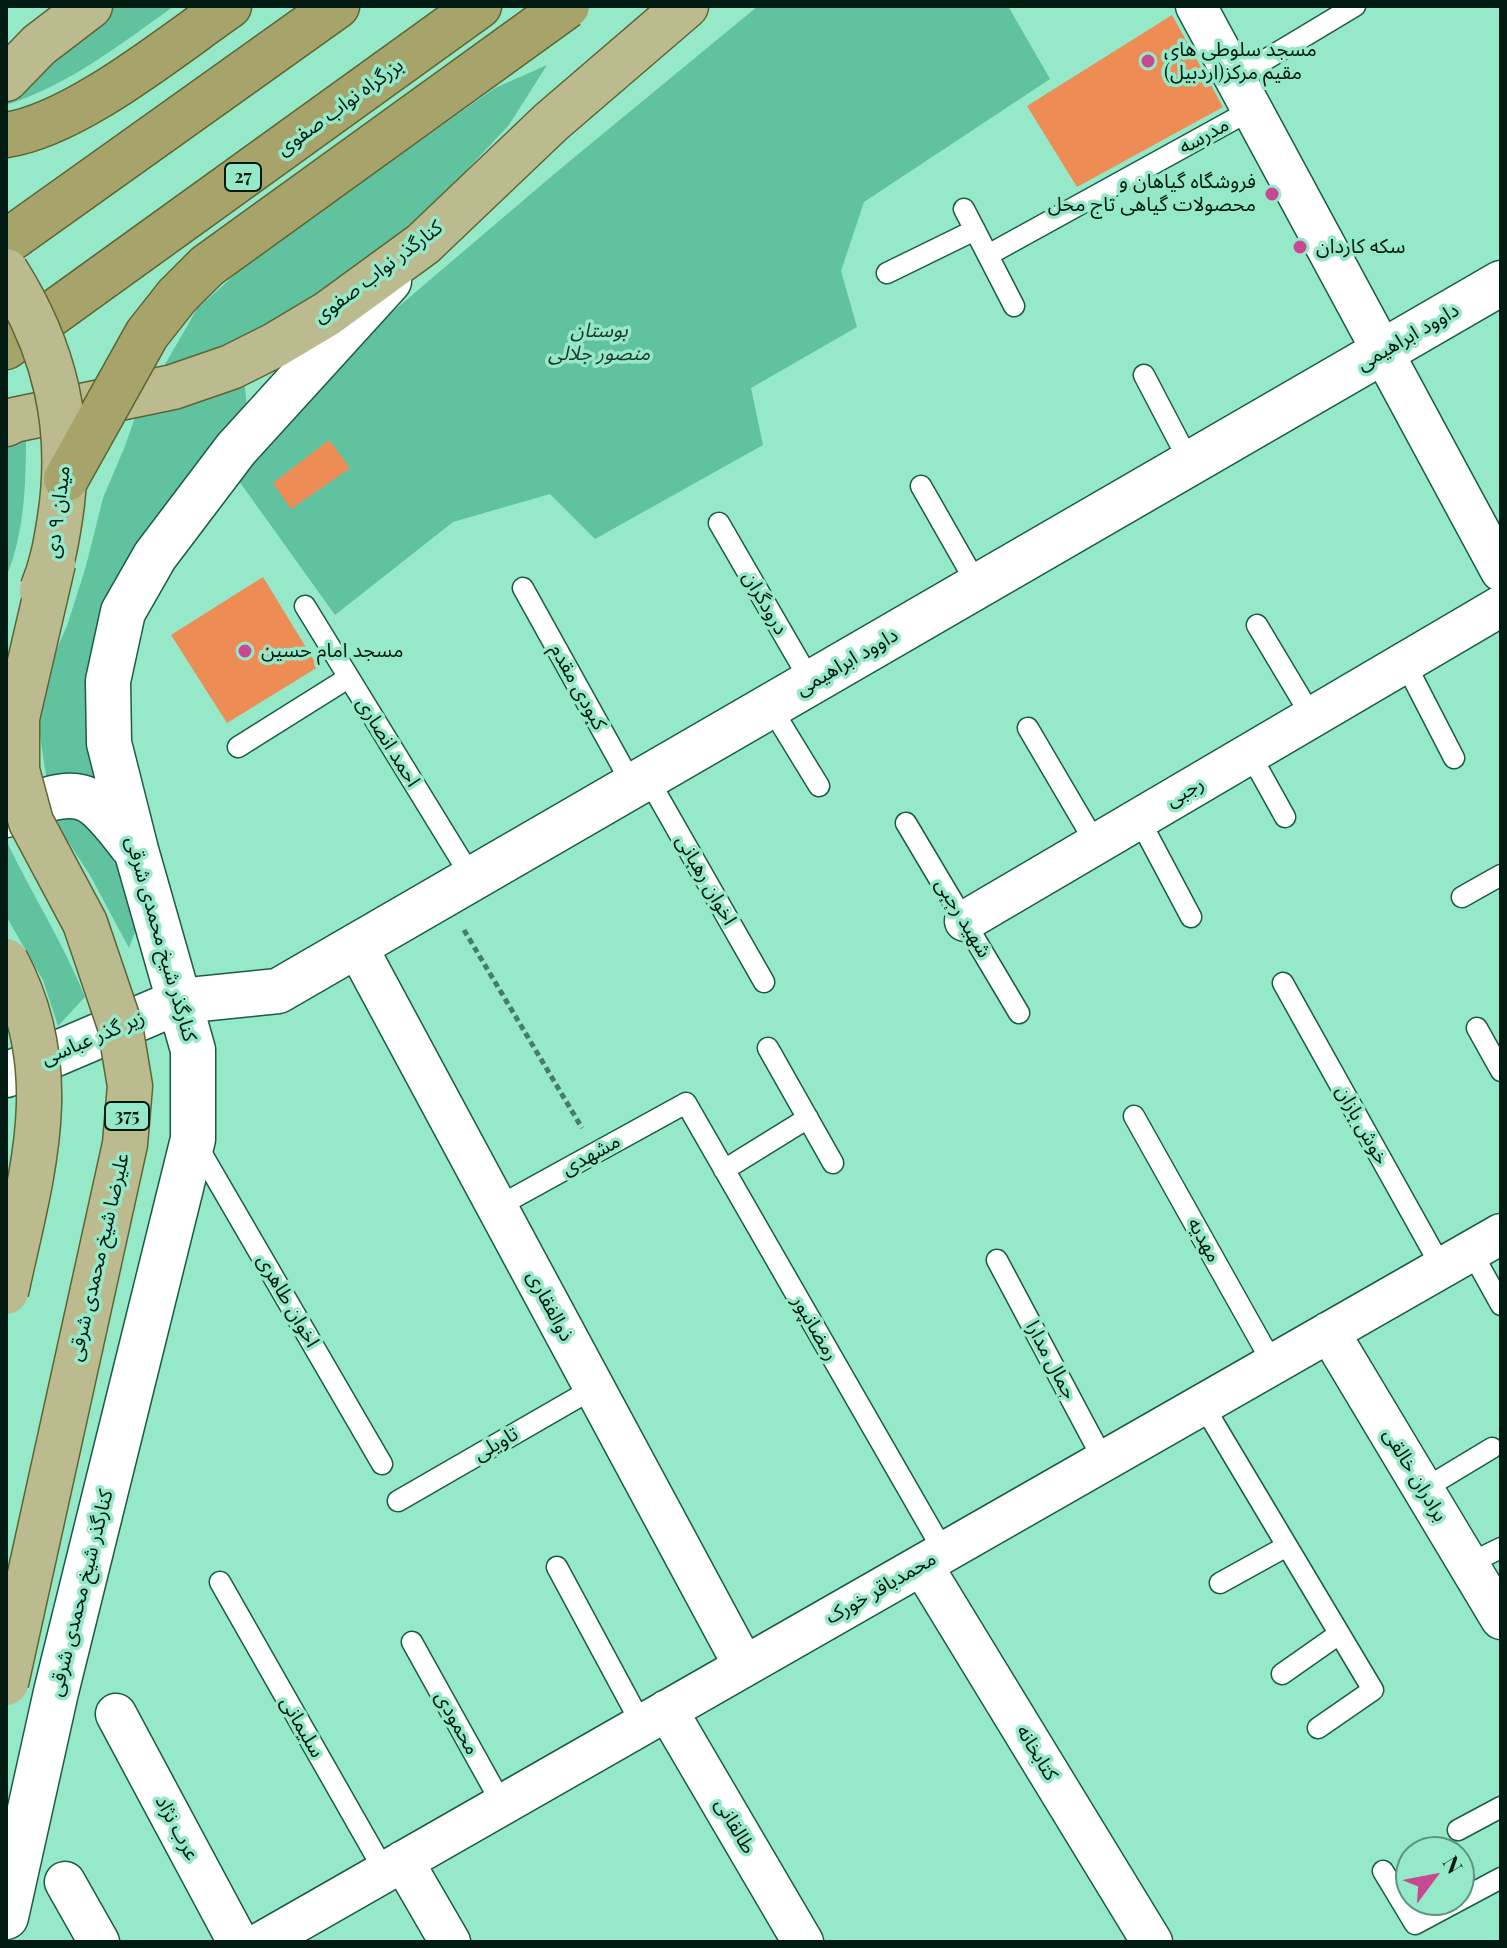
<!DOCTYPE html>
<html>
<head>
<meta charset="utf-8">
<style>
  body { margin:0 }
  #map { position:relative; width:1507px; height:1948px; overflow:hidden; background:#95e8c8; font-family:"Playfair Display",serif }
  canvas { display:block }
  .frame { position:absolute; inset:0; border:8px solid #011a12; pointer-events:none }
  .north { position:absolute; left:1395px; top:1836px; width:80px; height:80px; box-sizing:border-box; background:#95e8c8; border:2px solid #5a967f; border-radius:50%; rotate:58deg; font-size:22px; font-weight:700; line-height:32px; text-align:center; color:#011a12 }
  .north::after { content:''; display:block; margin:auto; width:28px; height:36px; background:#c84892; clip-path:polygon(50% 0,100% 100%,50% 72%,0 100%) }
</style>
</head>
<body>
<div id="map">
<canvas width="1507" height="1948"></canvas>
<div class="frame"></div>
<div class="north">N</div>
</div>
<script>
const ctx = document.querySelector('canvas').getContext('2d');
ctx.lineJoin = 'round';
function fill(path, color) { ctx.fillStyle = color; ctx.fill(path, 'evenodd'); }
function trace(path, color, width, dash) { ctx.strokeStyle = color; ctx.lineWidth = width; ctx.lineCap = dash ? 'butt' : 'round'; ctx.setLineDash(dash || []); ctx.stroke(path); }
function write(font, color, halo, rows, align = 'center') {
  ctx.font = font + ' "Playfair Display","Noto Sans Arabic",serif'; ctx.lineWidth = 7; ctx.setLineDash([]); ctx.textBaseline = 'middle'; ctx.strokeStyle = halo; ctx.fillStyle = color; for (const [text, x, y, turn = 0] of rows) {
    ctx.save(); ctx.translate(x, y); ctx.rotate((+turn || 0) * Math.PI / 180); ctx.textAlign = isNaN(turn) ? turn : align; if (halo) ctx.strokeText(text, 0, 0); ctx.fillText(text, 0, 0); ctx.restore();
  }
}
fill(new Path2D(`
  M 108,6 L 174,6 C 121,44 69,85 6,105 L 6,94 Z
  M 758,6 L 1008,6 L 1050,79 L 864,202 L 841,271 L 857,327 L 751,388 L 763,445 L 595,539 L 550,494 L 453,522 L 335,615 L 239,481 L 364,336 L 559,170 Z
  M 547,65 L 509,125 L 412,228 L 316,303 L 156,380 L 197,309 L 252,259 L 495,88 Z
  M 244,376 L 247,408 L 111,597 L 115,812 L 48,789 L 38,722 L 53,657 L 67,626 L 86,566 L 103,498 L 125,446 L 140,403 Z
  M 26,427 C 26,478 26,529 6,578 L 6,436 Z
  M 54,808 L 97,822 L 143,910 L 129,948 L 91,877 L 60,829 Z
  M 6,840 C 31,893 63,942 85,997 L 58,1026 L 43,980 L 6,916 Z`), '#61c2a0');
fill(new Path2D(`
  M 1172,15 L 1223,107 L 1077,187 L 1027,106 Z
  M 329,440 L 350,468 L 291,509 L 273,483 Z
  M 263,577 L 318,667 L 227,723 L 171,635 Z`), '#ee8c56');
const service = new Path2D(`
  M 1235,78 L 1355,6
  M 964,209 L 1014,306
  M 988,255 L 1251,110
  M 887,273 L 975,230
  M 1144,375 L 1190,463
  M 921,486 L 978,586
  M 719,523 L 811,682
  M 523,588 L 633,786
  M 305,606 L 472,878
  M 1257,625 L 1312,717
  M 1405,663 L 1454,758
  M 770,706 L 819,786
  M 1028,728 L 1096,844
  M 238,747 L 348,678
  M 1250,754 L 1285,817
  M 647,777 L 764,982
  M 1139,819 L 1191,917
  M 906,823 L 1019,1013
  M 1462,897 L 1501,875
  M 1283,983 L 1442,1268
  M 1477,1028 L 1501,1071
  M 768,1048 L 833,1163
  M 1134,1116 L 1273,1364
  M 195,1142 L 382,1464
  M 724,1170 L 808,1118
  M 497,1207 L 686,1103 L 944,1552
  M 1471,1251 L 1501,1305
  M 997,1260 L 1104,1461
  M 1203,1405 L 1373,1690 L 1318,1728
  M 1424,1489 L 1492,1448
  M 398,1501 L 594,1388
  M 1468,1564 L 1501,1548
  M 557,1567 L 642,1725
  M 220,1582 L 385,1872
  M 1220,1583 L 1287,1546
  M 412,1642 L 502,1804
  M 1282,1674 L 1339,1634
  M 1458,1830 L 1501,1807
  M 1383,1871 L 1415,1924 L 1501,1878`);
const minor = new Path2D(`
  M 1196,6 L 1501,571
  M 965,921 L 1501,606
  M 356,945 L 744,1666
  M 1329,1332 L 1501,1619
  M 922,1565 L 1152,1942
  M 667,1710 L 803,1942
  M 116,1714 L 238,1942
  M 403,1861 L 450,1942
  M 65,1882 L 99,1942
  M 262,1942 L 1501,1234`);
const tertiary = new Path2D(`
  M 6,815 C 33,805 72,783 97,806 C 110,817 121,832 131,845
  M 6,1075 L 180,1001 L 278,991 L 1501,283
  M 6,1917 L 56,1692 L 193,1139 L 193,1050 L 136,850 L 109,743 L 108,681 L 123,612 L 155,556 L 236,449 L 389,281`);
const primary = new Path2D(`
  M 6,79 L 39,45 L 90,6
  M 6,424 L 14,420 L 173,387 L 231,367 L 275,345 L 327,314 L 423,244 L 551,122 L 686,6`);
const trunk = new Path2D(`
  M 6,135 C 75,125 170,47 229,6
  M 6,242 L 337,6
  M 6,347 L 479,6`);
trace(service, '#1a5c47', 23);
trace(minor, '#1a5c47', 43);
trace(tertiary, '#1a5c47', 47);
trace(primary, '#5d6532', 47);
trace(trunk, '#5d6532', 47);
trace(new Path2D(`
  M 464,930 L 582,1128`), '#477c68', 5, [6, 4]);
trace(service, '#fff', 20);
trace(minor, '#fff', 40);
trace(tertiary, '#fff', 44);
trace(primary, '#bcbb8f', 44);
trace(trunk, '#a6a46a', 44);
const primaryBridge = new Path2D(`
  M 6,271 C 55,348 74,427 60,518 C 56,544 52,566 42,590
  M 6,961 C 66,1073 31,1176 6,1292
  M 6,1683 L 125,1144 L 130,1086 L 120,1026 L 85,923 L 31,822 L 17,770 L 17,718 L 53,563`);
const trunkBridge = new Path2D(`
  M 66,479 L 147,334 L 177,296 L 207,266 L 567,6`);
trace(primaryBridge, '#5d6532', 47, []);
trace(trunkBridge, '#5d6532', 47, []);
trace(primaryBridge, '#bcbb8f', 44);
trace(trunkBridge, '#a6a46a', 44);
for (const [x, y, r, color] of [
  [1148,61,8,"#c84892"],
  [1272,194,8,"#c84892"],
  [1300,247,8,"#c84892"],
  [245,651,8,"#c84892"]
]) { const dot = new Path2D(); dot.arc(x, y, r, 0, 2 * Math.PI); ctx.fillStyle = color; ctx.fill(dot); trace(dot, '#95e8c8', 3); }
for (const [x, y, w] of [
  [243,177,36],
  [127,1116,44]
]) { const box = new Path2D(); box.roundRect(x - w / 2, y - 14, w, 28, 6); ctx.fillStyle = '#95e8c8'; ctx.fill(box); trace(box, '#011a12', 2); }
write('bold 18px', '#011a12', null, [
  ["27",243,177],
  ["375",127,1116]
]);
write('20px', '#011a12', '#95e8c8', [
  ["مسجد سلوطی های",1164,50],
  ["مقیم مرکز(اردبیل)",1164,73],
  ["فروشگاه گیاهان و",1256,182,"right"],
  ["محصولات گیاهی تاج محل",1256,205,"right"],
  ["سکه کاردان",1316,247],
  ["مسجد امام حسین",261,651]
], 'left');
write('20px', '#011a12', '#95e8c8', [
  ["بزرگراه نواب صفوی",340,107,-36],
  ["مدرسه",1204,136,-29],
  ["کنارگذر نواب صفوی",378,272,-37],
  ["داوود ابراهیمی",1408,337,-30],
  ["میدان ۹ دی",58,512,-83],
  ["درودگران",765,603,60],
  ["داوود ابراهیمی",847,662,-30],
  ["کبودی مقدم",578,687,61],
  ["احمد انصاری",388,742,58],
  ["رجبی",1185,792,-30],
  ["اخوان رهبانی",706,880,60],
  ["شهید رجبی",963,918,59],
  ["کنارگذر شیخ محمدی شرقی",161,939,74],
  ["زیر گذر عباسی",93,1038,-23],
  ["خوش بازان",1362,1125,61],
  ["مشهدی",591,1155,-29],
  ["مهدیه",1204,1240,61],
  ["علیرضا شیخ محمدی شرقی",99,1257,-77],
  ["اخوان طاهری",288,1301,60],
  ["ذوالفقاری",550,1306,62],
  ["رمضانپور",815,1328,60],
  ["جمال مدارا",1051,1360,62],
  ["تاویلی",496,1444,-30],
  ["برادران خالقی",1415,1475,59],
  ["محمدباقر خورک",881,1588,-30],
  ["کنارگذر شیخ محمدی شرقی",81,1593,-76],
  ["محمودی",457,1723,61],
  ["سلیمانی",302,1727,60],
  ["کتابخانه",1037,1753,59],
  ["طالقانی",735,1826,60],
  ["عرب نژاد",177,1828,62]
]);
write('italic 20px', '#20372f', '#95e8c8', [
  ["بوستان",599,331],
  ["منصور جلالی",599,354]
]);
</script>
</body>
</html>
